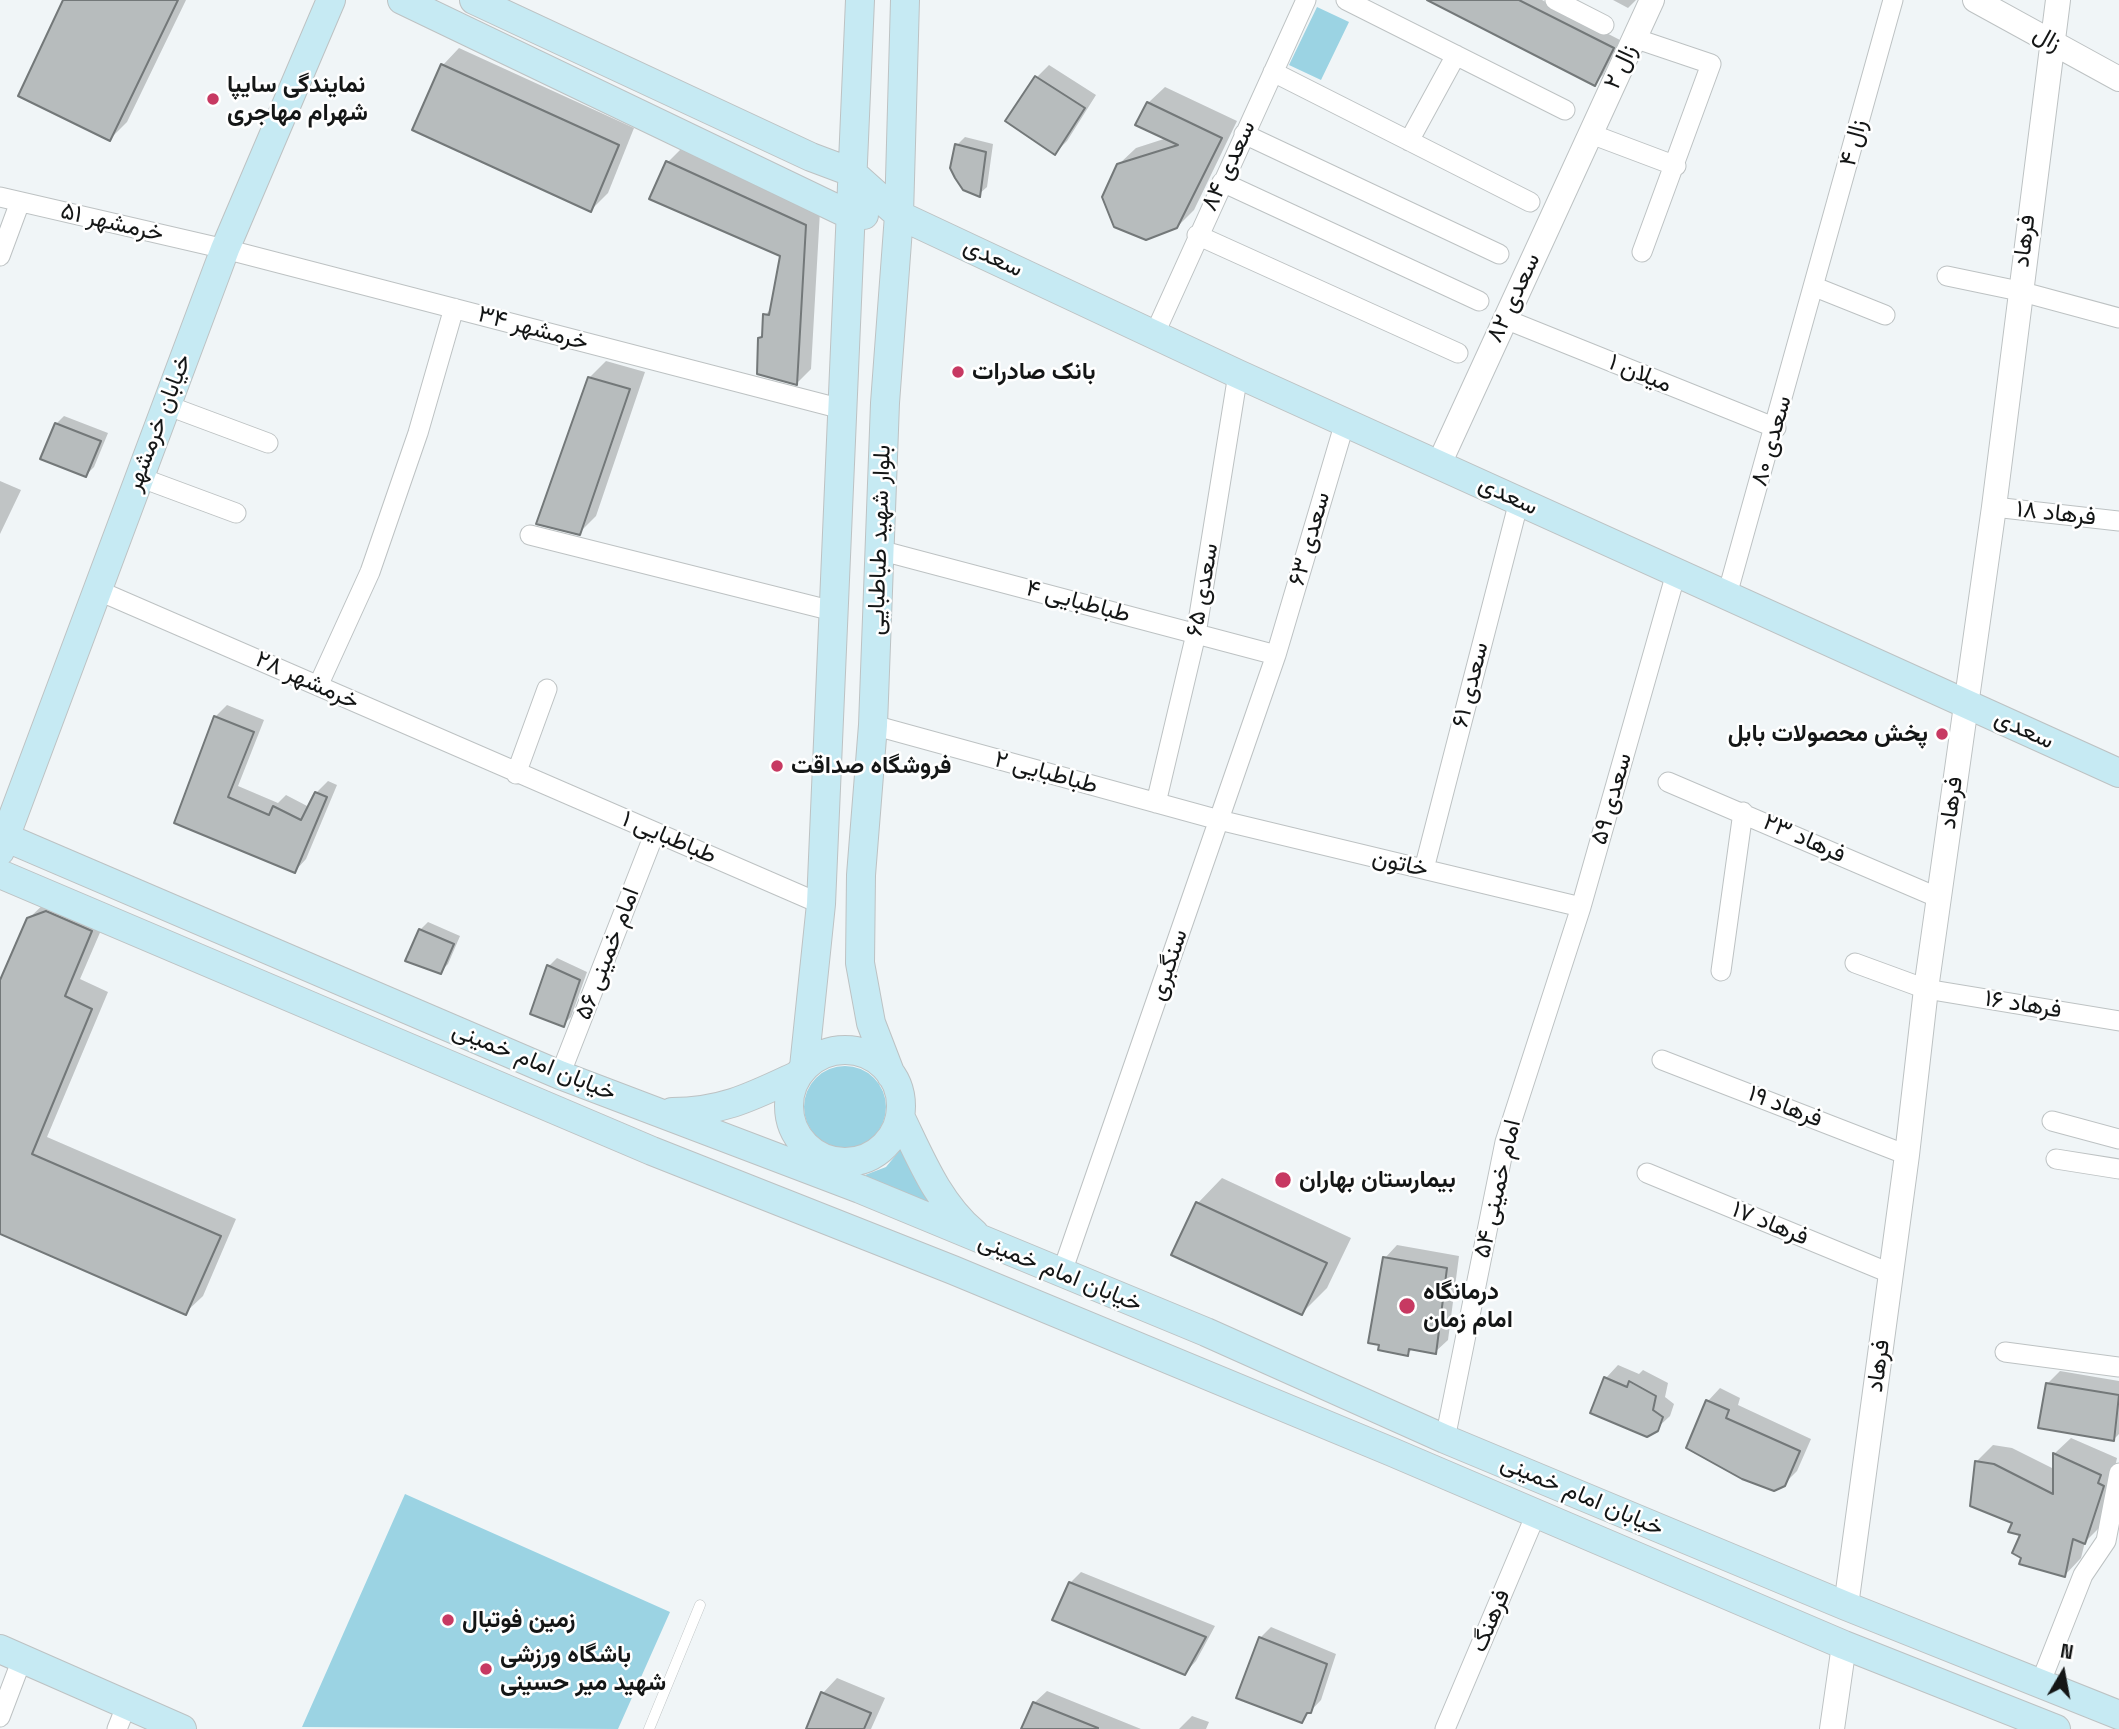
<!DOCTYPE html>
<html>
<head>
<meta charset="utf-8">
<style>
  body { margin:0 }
  #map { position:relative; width:2119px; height:1729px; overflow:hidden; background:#f0f5f7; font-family:"Space Grotesk",sans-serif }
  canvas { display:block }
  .north { position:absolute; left:2028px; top:1638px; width:70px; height:70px; -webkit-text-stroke:5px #fff; paint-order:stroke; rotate:10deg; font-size:19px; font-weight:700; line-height:28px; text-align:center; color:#141616 }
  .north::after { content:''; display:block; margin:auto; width:24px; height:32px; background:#141616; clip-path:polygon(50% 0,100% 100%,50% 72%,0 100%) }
</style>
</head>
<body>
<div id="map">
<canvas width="2119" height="1729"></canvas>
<div class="north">N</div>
</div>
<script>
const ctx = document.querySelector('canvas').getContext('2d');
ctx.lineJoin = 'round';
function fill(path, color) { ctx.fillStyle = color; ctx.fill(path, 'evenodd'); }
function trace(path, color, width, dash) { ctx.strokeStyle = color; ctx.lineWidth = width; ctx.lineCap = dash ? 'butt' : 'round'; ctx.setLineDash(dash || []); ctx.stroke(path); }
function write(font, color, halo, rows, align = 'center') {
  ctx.font = font + ' "Space Grotesk",Vazirmatn,sans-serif'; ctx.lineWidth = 5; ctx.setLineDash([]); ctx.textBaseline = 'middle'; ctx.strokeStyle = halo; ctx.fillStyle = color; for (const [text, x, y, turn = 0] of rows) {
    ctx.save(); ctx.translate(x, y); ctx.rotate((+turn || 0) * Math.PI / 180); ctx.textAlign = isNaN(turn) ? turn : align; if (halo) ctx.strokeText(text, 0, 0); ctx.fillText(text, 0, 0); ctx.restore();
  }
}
fill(new Path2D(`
  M 1317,7 L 1349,22 L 1321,80 L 1289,65 Z
  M804 1107a41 41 0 1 1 82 0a41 41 0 1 1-82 0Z
  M 905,1144 L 937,1212 L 903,1202 L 865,1175 L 886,1167 Z
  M 405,1494 L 670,1612 L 618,1729 L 302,1727 Z`), '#9bd3e3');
fill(new Path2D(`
  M 65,0 L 186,0 L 127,122 L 110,139 Z
  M 1431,0 L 1542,0 L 1620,40 L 1603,75 L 1595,83 Z
  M 1613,0 L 1636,0 L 1628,8 Z
  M 459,48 L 634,128 L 608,193 L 591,210 L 443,65 Z
  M 1049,65 L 1096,95 L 1067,141 L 1055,153 L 1037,77 Z
  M 1165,87 L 1237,121 L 1194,210 L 1177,227 L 1118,165 L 1136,148 L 1167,138 L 1148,103 Z
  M 965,137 L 993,144 L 987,187 L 979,194 L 957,145 Z
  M 682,148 L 820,211 L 811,369 L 797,383 L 760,339 L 764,335 L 765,315 L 772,308 L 782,255 L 668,162 Z
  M 606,361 L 645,372 L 596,516 L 579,533 L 589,378 Z
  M 64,416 L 108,433 L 94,467 L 86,475 L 56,424 Z
  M 0,481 L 21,490 L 0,534 Z
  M 227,705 L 264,720 L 238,786 L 278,803 L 286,795 L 309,807 L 316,793 L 328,781 L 337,785 L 306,859 L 295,871 L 176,822 L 215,717 Z
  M 46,902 L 108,914 L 80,979 L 108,992 L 47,1137 L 236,1219 L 203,1296 L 186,1312 L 0,1232 L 0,984 L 28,919 Z
  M 428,922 L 460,936 L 448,964 L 440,972 L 420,930 Z
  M 557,958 L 587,972 L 571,1017 L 563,1025 L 549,966 Z
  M 1222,1178 L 1351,1238 L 1327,1288 L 1302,1313 L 1197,1204 Z
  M 1397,1245 L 1459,1256 L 1448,1340 L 1435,1352 L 1413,1348 L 1408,1354 L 1385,1258 Z
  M 1618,1365 L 1639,1374 L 1643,1370 L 1668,1383 L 1665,1397 L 1674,1404 L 1670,1416 L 1656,1429 L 1606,1378 Z
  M 2060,1371 L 2119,1381 L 2119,1434 L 2114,1439 L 2047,1384 Z
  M 1720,1388 L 1740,1398 L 1738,1405 L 1811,1439 L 1797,1471 L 1784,1484 L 1688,1448 L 1708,1401 Z
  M 2071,1438 L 2117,1458 L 2102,1525 L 2085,1542 L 2081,1558 L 2065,1575 L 2022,1534 L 1976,1462 L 1993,1445 L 2012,1448 L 2054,1469 L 2054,1454 Z
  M 1081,1572 L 1215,1626 L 1196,1661 L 1185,1673 L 1070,1583 Z
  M 1271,1627 L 1336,1654 L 1321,1700 L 1301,1721 L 1260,1638 Z
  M 837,1678 L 885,1698 L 871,1729 L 808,1729 L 823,1693 Z
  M 1047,1691 L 1141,1729 L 1023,1729 L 1034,1703 Z
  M 1192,1716 L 1209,1722 L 1206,1729 L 1179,1729 Z`), '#0003');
const building = new Path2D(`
  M 63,0 L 178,0 L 110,141 L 18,96 Z
  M 1427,0 L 1519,0 L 1614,48 L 1595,86 Z
  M 441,64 L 619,145 L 591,212 L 412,130 Z
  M 1035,76 L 1085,108 L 1055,155 L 1005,121 Z
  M 1147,102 L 1222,138 L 1177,228 L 1146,240 L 1114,227 L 1102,197 L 1117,164 L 1178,145 L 1135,125 Z
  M 955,144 L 986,152 L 980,197 L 963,190 L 955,178 L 950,168 Z
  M 666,161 L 806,225 L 797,385 L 757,374 L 758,338 L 762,337 L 763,314 L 769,315 L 780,256 L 649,199 Z
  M 588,377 L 630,389 L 580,535 L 536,524 Z
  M 55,423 L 101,441 L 86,477 L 40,459 Z
  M 214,716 L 254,732 L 228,797 L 269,815 L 273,806 L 301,820 L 315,792 L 327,797 L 295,873 L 174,823 Z
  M 46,911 L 92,931 L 65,996 L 92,1009 L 32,1154 L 221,1236 L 186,1315 L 0,1234 L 0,980 L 27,918 Z
  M 419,929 L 454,944 L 441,974 L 405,961 Z
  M 547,965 L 580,980 L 564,1027 L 530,1014 Z
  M 1196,1202 L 1327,1263 L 1302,1315 L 1171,1255 Z
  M 1383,1257 L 1447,1268 L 1436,1354 L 1409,1349 L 1408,1356 L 1378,1350 L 1379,1345 L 1368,1343 Z
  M 1604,1377 L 1627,1387 L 1629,1381 L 1656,1396 L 1653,1410 L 1663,1417 L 1658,1431 L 1647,1437 L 1590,1413 Z
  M 2046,1383 L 2119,1395 L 2114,1441 L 2038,1428 Z
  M 1706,1400 L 1729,1410 L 1726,1418 L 1800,1451 L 1785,1486 L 1774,1491 L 1742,1479 L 1686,1448 Z
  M 2053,1453 L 2101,1475 L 2098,1483 L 2104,1486 L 2085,1544 L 2073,1539 L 2065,1577 L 2019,1564 L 2021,1558 L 2012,1553 L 2020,1535 L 2008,1532 L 2012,1523 L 1970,1506 L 1975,1461 L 1994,1464 L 2053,1494 Z
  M 1069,1582 L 1206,1637 L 1185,1675 L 1052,1620 Z
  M 1259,1637 L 1327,1664 L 1311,1713 L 1307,1713 L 1302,1723 L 1236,1698 Z
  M 821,1692 L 871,1713 L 864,1729 L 806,1729 Z
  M 1033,1702 L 1098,1728 L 1098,1729 L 1021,1729 Z`);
fill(building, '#b7bcbd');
trace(building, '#737879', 2);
const service = new Path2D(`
  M 649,1729 L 700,1605`);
const minor = new Path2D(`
  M 1346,0 L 1565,110
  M 1555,0 L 1604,25
  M 1634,38 L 1711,64 L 1642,252
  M 1273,72 L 1530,202
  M 1244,134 L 1499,254
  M 1591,134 L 1676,166
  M 1409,141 L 1456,55
  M 1222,182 L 1479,301
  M 0,197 L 225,249 L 842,409
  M 1197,235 L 1458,353
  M 0,256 L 20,202
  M 1947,276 L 2019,291 L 2119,318
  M 1815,287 L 1885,315
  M 1505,319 L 1776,428
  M 1155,333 L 1306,0
  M 166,405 L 268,443
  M 139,477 L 236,513
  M 1994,507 L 2119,521
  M 530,535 L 833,611
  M 879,550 L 1276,655
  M 97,590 L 821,904
  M 1727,595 L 1893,0
  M 318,686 L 370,572 L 418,433 L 454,308
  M 873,725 L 1219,820 L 1581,907
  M 516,774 L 547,689
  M 1668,782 L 1939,898
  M 1156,803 L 1196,634 L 1238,374
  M 1424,869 L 1519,501
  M 1855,963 L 1926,989 L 2119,1021
  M 1721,971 L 1743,812
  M 1662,1060 L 1907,1155
  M 560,1075 L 655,832
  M 2052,1121 L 2119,1139
  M 2056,1159 L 2119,1169
  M 1647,1173 L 1892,1274
  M 1061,1275 L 1276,655 L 1345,422
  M 2005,1352 L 2119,1367
  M 1445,1439 L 1505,1142 L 1581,907 L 1676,573
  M 2040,1684 L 2083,1575 L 2106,1541 L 2119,1473
  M 0,1717 L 22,1659
  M 117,1729 L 127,1704
  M 1445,1729 L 1536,1514`);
const tertiary = new Path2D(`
  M 1975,0 L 2119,79
  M 1439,464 L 1652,0
  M 1846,1606 L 1907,1155 L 1926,989 L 1994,507 L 2058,0
  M 1832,1729 L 1844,1645`);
const secondary = new Path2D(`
  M 402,0 L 850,215 L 864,215
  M 474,0 L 811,157 L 851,172 L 899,215 L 1238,374 L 2119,773
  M 0,835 L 560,1075 L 860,1189 L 1206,1332 L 1445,1439 L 1846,1606 L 2119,1715
  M 0,851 L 225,249 L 331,0
  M 0,874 L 652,1151 L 953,1270 L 1392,1452 L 1844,1645 L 2056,1729
  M789 1106a56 56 0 1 1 112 0a56 56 0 1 1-112 0Z
  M 804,1067 L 821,904 L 860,0
  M 891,1075 L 871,1023 L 860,963 L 861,875 L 873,725 L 885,403 L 899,215 L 905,0
  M 672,1112 C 723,1112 753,1096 798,1075
  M 900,1116 C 920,1157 938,1203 974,1233
  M 0,1649 L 182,1729`);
trace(service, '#bdc2c3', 11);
trace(minor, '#bdc2c3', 21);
trace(tertiary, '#bdc2c3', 26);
trace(secondary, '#bdc2c3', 30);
trace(service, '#fff', 10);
trace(minor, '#fff', 19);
trace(tertiary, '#fff', 24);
trace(secondary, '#c6eaf3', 28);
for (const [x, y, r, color] of [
  [213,99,7,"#c73962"],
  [958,372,7,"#c73962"],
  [1942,734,7,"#c73962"],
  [777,766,7,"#c73962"],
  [1283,1180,9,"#c73962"],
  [1407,1306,9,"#c73962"],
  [448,1620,7,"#c73962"],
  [486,1669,7,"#c73962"]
]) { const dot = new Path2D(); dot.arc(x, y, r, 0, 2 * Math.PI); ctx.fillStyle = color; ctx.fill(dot); trace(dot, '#fff', 2.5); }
write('24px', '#141616', '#fff', [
  ["زال",2047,39,29],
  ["زال ۲",1621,67,-65],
  ["زال ۴",1854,143,-75],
  ["سعدی ۸۴",1229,166,-65],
  ["خرمشهر ۵۱",112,223,13],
  ["فرهاد",2025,241,-83],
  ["سعدی",993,258,25],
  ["سعدی ۸۲",1514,298,-65],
  ["خرمشهر ۳۴",533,329,15],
  ["میلان ۱",1640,374,22],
  ["خیابان خرمشهر",159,423,-69],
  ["سعدی ۸۰",1772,441,-74],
  ["سعدی",1508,496,25],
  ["فرهاد ۱۸",2056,514,6],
  ["سعدی ۶۳",1310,539,-74],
  ["بلوار شهید طباطبایی",880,540,-88],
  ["سعدی ۶۵",1203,590,-80],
  ["طباطبایی ۴",1078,602,15],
  ["خرمشهر ۲۸",307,681,24],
  ["سعدی ۶۱",1471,685,-76],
  ["سعدی",2024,730,25],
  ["طباطبایی ۲",1046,773,15],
  ["سعدی ۵۹",1612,799,-74],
  ["فرهاد",1952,803,-82],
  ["طباطبایی ۱",669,838,23],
  ["فرهاد ۲۳",1804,839,24],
  ["خاتون",1400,864,13],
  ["امام خمینی ۵۶",608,954,-69],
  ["سنگبری",1169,965,-71],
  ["فرهاد ۱۶",2023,1005,9],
  ["خیابان امام خمینی",534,1062,22],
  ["فرهاد ۱۹",1785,1107,21],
  ["امام خمینی ۵۴",1498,1189,-77],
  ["فرهاد ۱۷",1770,1224,22],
  ["خیابان امام خمینی",1060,1273,22],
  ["فرهاد",1879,1366,-82],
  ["خیابان امام خمینی",1582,1496,23],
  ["فرهنگ",1491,1621,-67]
]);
write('bold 24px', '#141616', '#fff', [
  ["نمایندگی سایپا",227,85],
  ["شهرام مهاجری",227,113],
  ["بانک صادرات",972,372],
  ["پخش محصولات بابل",1928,734,"right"],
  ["فروشگاه صداقت",791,766],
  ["بیمارستان بهاران",1299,1180],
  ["درمانگاه",1423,1292],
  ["امام زمان",1423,1320],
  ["زمین فوتبال",462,1620],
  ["باشگاه ورزشی",500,1655],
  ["شهید میر حسینی",500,1683]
], 'left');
</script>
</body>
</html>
